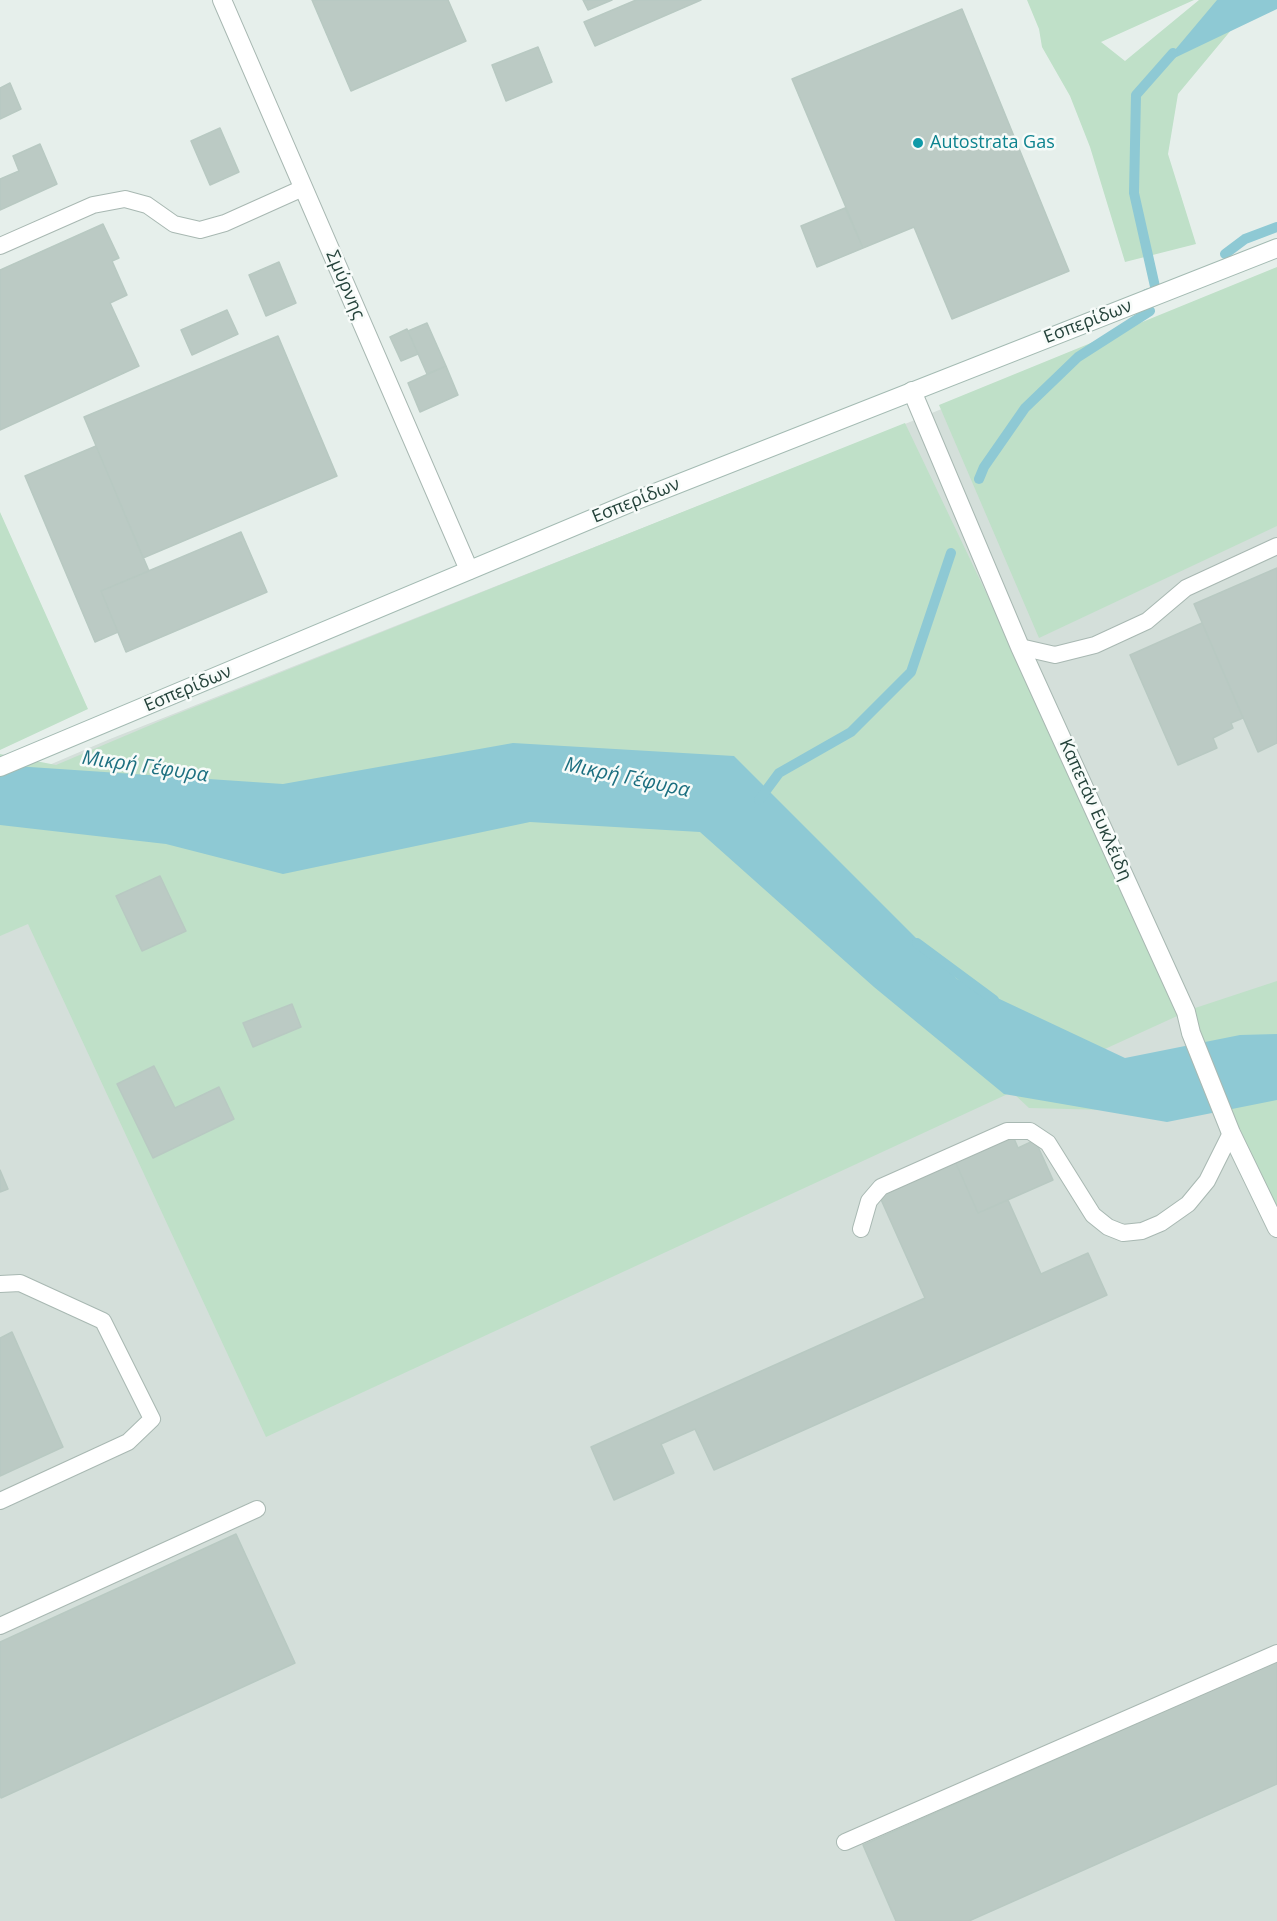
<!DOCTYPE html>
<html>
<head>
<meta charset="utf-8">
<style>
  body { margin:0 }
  canvas { display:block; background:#e6efeb }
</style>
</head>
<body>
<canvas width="1277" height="1921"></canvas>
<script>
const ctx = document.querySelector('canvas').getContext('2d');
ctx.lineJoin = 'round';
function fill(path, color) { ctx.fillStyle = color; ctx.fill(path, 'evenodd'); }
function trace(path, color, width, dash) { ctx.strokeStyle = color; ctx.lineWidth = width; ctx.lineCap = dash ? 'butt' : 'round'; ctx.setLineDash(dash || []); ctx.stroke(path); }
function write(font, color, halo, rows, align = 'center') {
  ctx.font = font + ' "Open Sans",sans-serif'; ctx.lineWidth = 5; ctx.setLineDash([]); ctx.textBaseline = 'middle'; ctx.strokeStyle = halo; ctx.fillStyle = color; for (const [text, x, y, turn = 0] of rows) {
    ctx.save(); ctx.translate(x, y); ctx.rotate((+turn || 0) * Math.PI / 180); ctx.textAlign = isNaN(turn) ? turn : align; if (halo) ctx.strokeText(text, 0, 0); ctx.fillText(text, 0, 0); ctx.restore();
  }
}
fill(new Path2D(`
  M 1277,270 L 1277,1921 L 0,1921 L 0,786 L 110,739 L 915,420 Z`), '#d4dfda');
fill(new Path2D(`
  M 1027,0 L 1194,0 L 1101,42 L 1125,61 L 1199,0 L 1277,0 L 1237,23 L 1178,94 L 1168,154 L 1196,244 L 1125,262 L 1090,147 L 1070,96 L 1042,47 L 1039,29 Z
  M 1277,267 L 1277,526 L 1039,638 L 939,405 Z
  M 905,423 L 1186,1011 L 1277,981 L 1277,1225 L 1224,1103 L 1147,1111 L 1029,1108 L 1012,1092 L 266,1437 L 28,924 L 0,936 L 0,754 L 56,765 L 172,716 ZM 1186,1012 L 1201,1047 L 1086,1075 L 1072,1064 Z
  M 0,512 L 88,709 L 0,750 Z`), '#bfe0c8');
fill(new Path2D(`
  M 1217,0 L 1277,0 L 1277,9 L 1164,63 Z
  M 513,743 L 734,756 L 957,979 L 1125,1058 L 1240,1035 L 1277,1034 L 1277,1100 L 1167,1122 L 1004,1094 L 874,987 L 700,832 L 530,822 L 283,874 L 166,844 L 0,825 L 0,765 L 283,784 Z`), '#8ec9d4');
trace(new Path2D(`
  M 1225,254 L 1245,239 L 1277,227
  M 1146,294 L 1156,291 L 1134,193 L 1136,95 L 1173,53
  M 979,479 L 984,467 L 1025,408 L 1078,357 L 1150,311
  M 759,800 L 779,773 L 851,732 L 911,672 L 951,553
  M 917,943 L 994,1000`), '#8ec9d4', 10);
const building = new Path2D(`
  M 312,0 L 448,0 L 466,41 L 351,91 Z
  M 583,0 L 612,0 L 588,10 Z
  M 636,0 L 701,0 L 595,46 L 584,22 Z
  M 962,9 L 1069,271 L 952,319 L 914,227 L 863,248 L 792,79 Z
  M 538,47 L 552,82 L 506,101 L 492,65 Z
  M 10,83 L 21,109 L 0,119 L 0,88 Z
  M 220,128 L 239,172 L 210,185 L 191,141 Z
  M 40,144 L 57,184 L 0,210 L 0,179 L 19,171 L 13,156 Z
  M 845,208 L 863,248 L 817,267 L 801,226 Z
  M 103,224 L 119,258 L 112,261 L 127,295 L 110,303 L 139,366 L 0,430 L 0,270 Z
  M 279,262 L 296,303 L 266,316 L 249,275 Z
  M 227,310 L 238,334 L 192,355 L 181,330 Z
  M 427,323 L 446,366 L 427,374 L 408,331 Z
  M 407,329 L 418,354 L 401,361 L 390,337 Z
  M 278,336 L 337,476 L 143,558 L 84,417 Z
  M 446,366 L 458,395 L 420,412 L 408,383 Z
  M 96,446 L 149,571 L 101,591 L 118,632 L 95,642 L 25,476 Z
  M 241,532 L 267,592 L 126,652 L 101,591 Z
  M 1277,568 L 1277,743 L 1258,752 L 1194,604 Z
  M 1202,623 L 1243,718 L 1231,723 L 1233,728 L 1213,738 L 1217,748 L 1178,765 L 1130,655 Z
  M 160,876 L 186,931 L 142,951 L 116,896 Z
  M 292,1004 L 301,1027 L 253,1047 L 243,1023 Z
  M 154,1066 L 175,1108 L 219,1087 L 234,1119 L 153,1158 L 117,1084 Z
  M 1013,1136 L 1018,1148 L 1035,1140 L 1053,1180 L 978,1213 L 955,1161 Z
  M 955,1161 L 978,1213 L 1008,1200 L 1041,1274 L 1088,1253 L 1107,1295 L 714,1470 L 695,1429 L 661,1444 L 674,1473 L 614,1500 L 591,1447 L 925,1298 L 879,1195 Z
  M 0,1170 L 8,1189 L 0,1192 Z
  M 12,1332 L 63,1447 L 0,1476 L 0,1338 Z
  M 236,1534 L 295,1663 L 1,1798 L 0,1795 L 0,1642 Z
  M 1277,1661 L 1277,1784 L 969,1921 L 896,1921 L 863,1845 Z`);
fill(building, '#bbcac4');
trace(building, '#b8c9c2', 1.5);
const lane = new Path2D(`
  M 0,246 L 93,205 L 125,199 L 147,205 L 174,224 L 200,230 L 225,223 L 303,188
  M 1020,647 L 1055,655 L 1095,645 L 1147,621 L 1186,588 L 1277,546
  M 861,1229 L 869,1201 L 881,1187 L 1007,1131 L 1030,1131 L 1048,1143 L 1093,1215 L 1108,1227 L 1123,1233 L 1142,1231 L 1161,1223 L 1188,1204 L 1207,1181 L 1231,1133
  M 0,1284 L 20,1283 L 103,1321 L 152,1419 L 128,1442 L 0,1501
  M 0,1626 L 257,1509
  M 845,1842 L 1277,1653`);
const street = new Path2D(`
  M 222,0 L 469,570
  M 912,391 L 1020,647 L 1186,1012 L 1191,1033 L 1231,1133 L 1277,1228`);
const secondary = new Path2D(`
  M 0,767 L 637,500 L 1277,248`);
trace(lane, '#a8b8b2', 18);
trace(street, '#a8b8b2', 20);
trace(secondary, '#a4bbb3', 20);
trace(lane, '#fff', 16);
trace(street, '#fff', 18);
trace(secondary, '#fff', 18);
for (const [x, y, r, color] of [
  [918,143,6,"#0f9aa8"]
]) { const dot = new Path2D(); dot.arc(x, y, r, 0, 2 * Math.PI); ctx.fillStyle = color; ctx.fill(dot); trace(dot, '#f7fbf9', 2); }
write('18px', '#0d838f', '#f7fbf9', [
  ["Autostrata Gas",930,143]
], 'left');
write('18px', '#24423a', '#f7fbf9', [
  ["Σμύρνης",345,285,67],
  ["Εσπερίδων",1088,322,-21],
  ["Εσπερίδων",636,501,-22],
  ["Εσπερίδων",188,689,-23],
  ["Καπετάν Ευκλέιδη",1095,810,66]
]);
write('italic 20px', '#1c6f80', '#f7fbf9', [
  ["Μικρή Γέφυρα",145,767,8],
  ["Μικρή Γέφυρα",627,778,12]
]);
</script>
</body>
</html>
